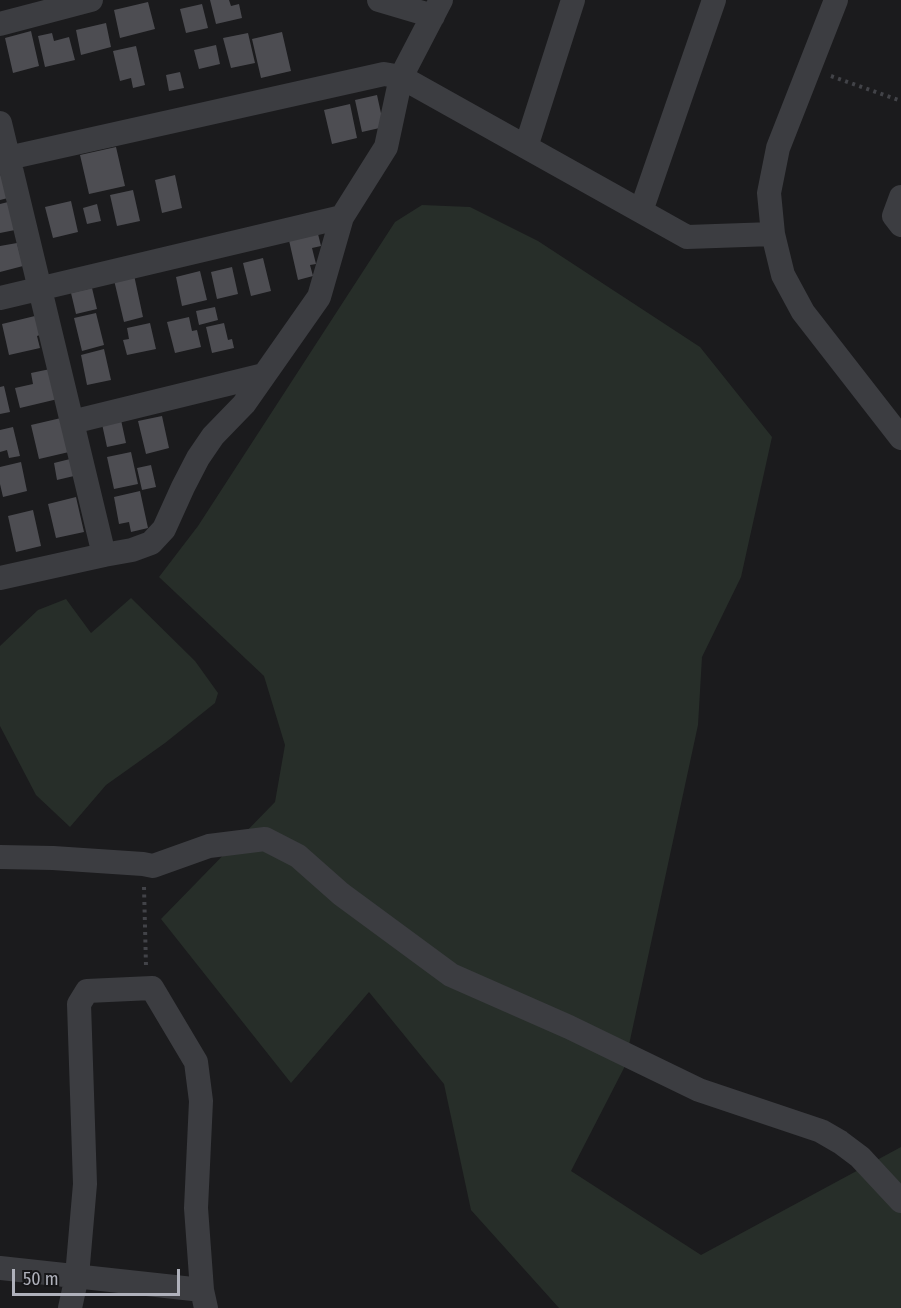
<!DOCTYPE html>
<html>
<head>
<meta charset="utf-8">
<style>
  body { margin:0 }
  #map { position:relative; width:901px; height:1308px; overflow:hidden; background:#1b1b1d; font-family:"Fira Sans Condensed",sans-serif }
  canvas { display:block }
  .scale { position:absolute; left:12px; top:1269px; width:168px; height:27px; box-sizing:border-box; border:3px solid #afb1bb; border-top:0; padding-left:8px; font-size:18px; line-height:21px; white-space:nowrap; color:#afb1bb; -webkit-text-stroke:4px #161618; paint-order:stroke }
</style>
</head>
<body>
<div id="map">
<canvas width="901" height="1308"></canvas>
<div class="scale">50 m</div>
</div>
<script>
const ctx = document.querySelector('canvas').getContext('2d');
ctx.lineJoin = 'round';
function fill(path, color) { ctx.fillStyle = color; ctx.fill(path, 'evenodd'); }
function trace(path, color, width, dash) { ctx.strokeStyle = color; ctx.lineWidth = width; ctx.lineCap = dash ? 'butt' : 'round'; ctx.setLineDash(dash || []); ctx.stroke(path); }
fill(new Path2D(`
  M 422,205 L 470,207 L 538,241 L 700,347 L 772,437 L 741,577 L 702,657 L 698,725 L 624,1068 L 571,1171 L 701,1255 L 901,1147 L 901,1308 L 559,1308 L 471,1210 L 444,1084 L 369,992 L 291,1083 L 161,919 L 275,802 L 285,745 L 264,676 L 159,577 L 198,526 L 395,222 Z
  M 131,598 L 195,661 L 218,693 L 215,703 L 165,743 L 106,785 L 70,827 L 36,795 L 0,726 L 0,646 L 38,610 L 66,599 L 91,633 Z`), '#272e29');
fill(new Path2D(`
  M 210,0 L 229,0 L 231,6 L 239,4 L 242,18 L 216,24 Z
  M 148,2 L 155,29 L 120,38 L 114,10 Z
  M 202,4 L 208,28 L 186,33 L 180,9 Z
  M 106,23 L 111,47 L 81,55 L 76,30 Z
  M 31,31 L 39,66 L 13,73 L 5,38 Z
  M 282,32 L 291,71 L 261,78 L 252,39 Z
  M 52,33 L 54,41 L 69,37 L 75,60 L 45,67 L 38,36 Z
  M 248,33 L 255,63 L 231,68 L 223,38 Z
  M 216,45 L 220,64 L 199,69 L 194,50 Z
  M 136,46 L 145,85 L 133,88 L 131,78 L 120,81 L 113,51 Z
  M 180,72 L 184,88 L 169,91 L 166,75 Z
  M 377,95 L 384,127 L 362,132 L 355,100 Z
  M 350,104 L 357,138 L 332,144 L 324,110 Z
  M 116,147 L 125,186 L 89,194 L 80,155 Z
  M 0,173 L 8,198 L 0,200 Z
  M 175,175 L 182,208 L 162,213 L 155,180 Z
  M 133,190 L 140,221 L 117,226 L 110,195 Z
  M 71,201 L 78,232 L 53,238 L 45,207 Z
  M 8,202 L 15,230 L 0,233 L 0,204 Z
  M 97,204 L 101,221 L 87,224 L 83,208 Z
  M 317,230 L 321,246 L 312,248 L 316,264 L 310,265 L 313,276 L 298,280 L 288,236 Z
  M 17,243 L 23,266 L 0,272 L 0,246 Z
  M 263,258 L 271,291 L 251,296 L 243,263 Z
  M 232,267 L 238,294 L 217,299 L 211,272 Z
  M 200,271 L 207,300 L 182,306 L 176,277 Z
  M 134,275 L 143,317 L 124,322 L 114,280 Z
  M 92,288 L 97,309 L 76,314 L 71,293 Z
  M 215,307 L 218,320 L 199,325 L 196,311 Z
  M 96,313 L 104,345 L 82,351 L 74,318 Z
  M 39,315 L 43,334 L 37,336 L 40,348 L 9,355 L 2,324 Z
  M 189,317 L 192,331 L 197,330 L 201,347 L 175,353 L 167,322 Z
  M 150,323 L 156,349 L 127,355 L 123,340 L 129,339 L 127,328 Z
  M 224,323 L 228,340 L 232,339 L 234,348 L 212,353 L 206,327 Z
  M 104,349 L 111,380 L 87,385 L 81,355 Z
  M 55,368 L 62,398 L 20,408 L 15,388 L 33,384 L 31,373 Z
  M 4,386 L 10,412 L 0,414 L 0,387 Z
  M 162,416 L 169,448 L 146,454 L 138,421 Z
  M 61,418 L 69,452 L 39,459 L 31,425 Z
  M 121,420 L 126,443 L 107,447 L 102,424 Z
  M 13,427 L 20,456 L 9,458 L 7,450 L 0,452 L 0,430 Z
  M 131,452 L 138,484 L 114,489 L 107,457 Z
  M 70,459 L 74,476 L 57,480 L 54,463 Z
  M 21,462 L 27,491 L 3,497 L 0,484 L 0,467 Z
  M 151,465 L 156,487 L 142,490 L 137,468 Z
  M 140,491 L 148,528 L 131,532 L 129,522 L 119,524 L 114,497 Z
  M 76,497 L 84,532 L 56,538 L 48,504 Z
  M 33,510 L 41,546 L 16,552 L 8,516 Z`), '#4d4d52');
trace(new Path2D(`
  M 831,76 L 901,101
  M 144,887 L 146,966`), '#424348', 4, [3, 4.5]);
trace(new Path2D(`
  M 379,0 L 433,16
  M 836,0 L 778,148 L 769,193 L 773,234 L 783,275 L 803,312 L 901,438
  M 0,24 L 91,0
  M 0,123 L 104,555
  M 526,147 L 573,0
  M 8,158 L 384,74 L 401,77 L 687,237 L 773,234
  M 901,197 L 894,216 L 901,225
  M 641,211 L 714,0
  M 0,298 L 342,217
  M 72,422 L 264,375
  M 0,578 L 104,555 L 132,550 L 151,543 L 164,529 L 183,487 L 198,458 L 213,436 L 244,404 L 319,297 L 342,217 L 386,147 L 401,77 L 441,0
  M 0,857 L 53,858 L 143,864 L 153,866 L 209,846 L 265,839 L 298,856 L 341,894 L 451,975 L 569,1027 L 699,1090 L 821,1131 L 840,1142 L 860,1157 L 901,1201
  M 0,1268 L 202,1290
  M 70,1308 L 77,1276 L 85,1184 L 79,1004 L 87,991 L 152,988 L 196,1062 L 201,1101 L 196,1208 L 202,1290 L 206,1308`), '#3c3d41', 24);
</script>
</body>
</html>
